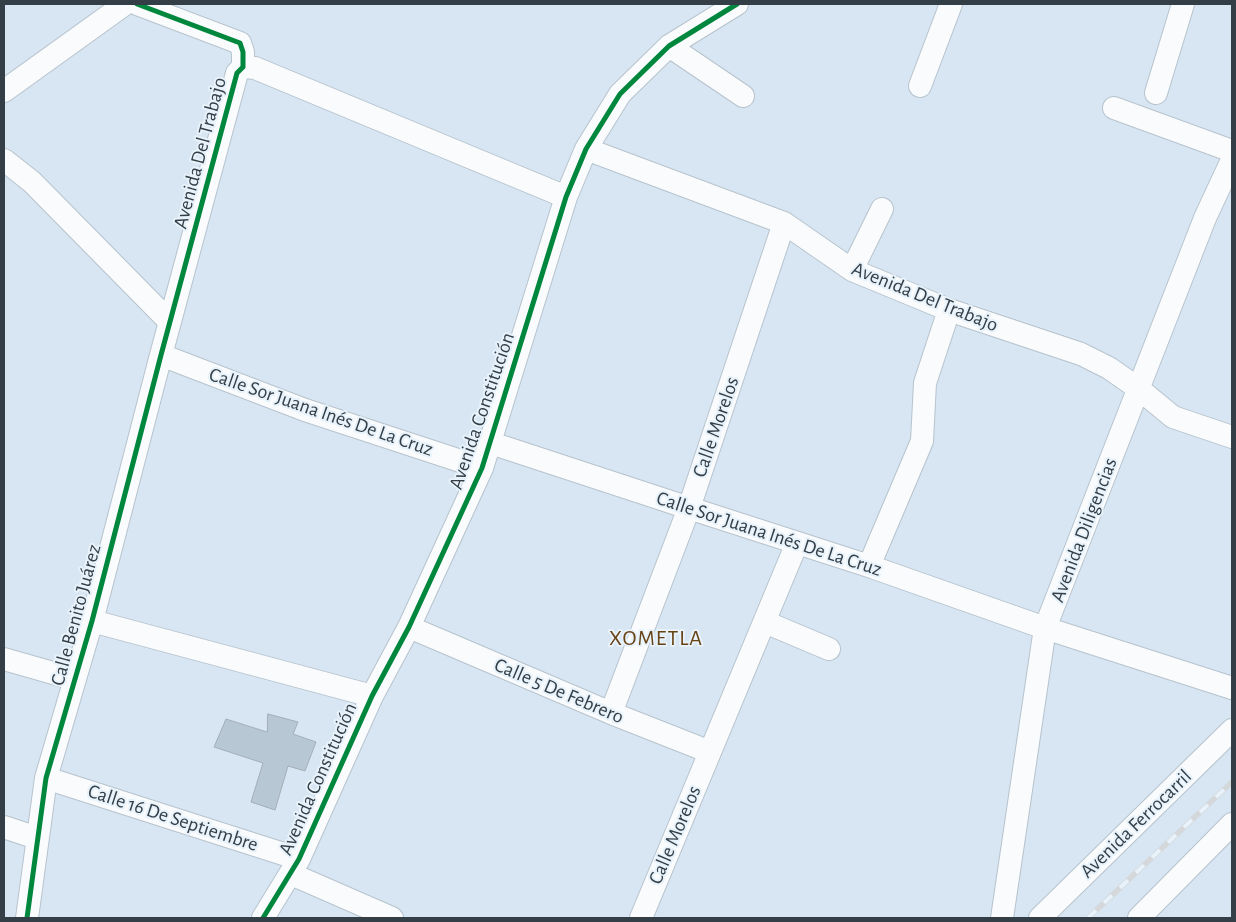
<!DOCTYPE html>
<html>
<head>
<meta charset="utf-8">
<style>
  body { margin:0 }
  #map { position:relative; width:1236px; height:922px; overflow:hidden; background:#d7e6f2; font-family:"Alegreya Sans",sans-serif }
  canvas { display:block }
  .frame { position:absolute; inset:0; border:5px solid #333e46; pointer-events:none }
</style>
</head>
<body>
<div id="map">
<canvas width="1236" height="922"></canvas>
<div class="frame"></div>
</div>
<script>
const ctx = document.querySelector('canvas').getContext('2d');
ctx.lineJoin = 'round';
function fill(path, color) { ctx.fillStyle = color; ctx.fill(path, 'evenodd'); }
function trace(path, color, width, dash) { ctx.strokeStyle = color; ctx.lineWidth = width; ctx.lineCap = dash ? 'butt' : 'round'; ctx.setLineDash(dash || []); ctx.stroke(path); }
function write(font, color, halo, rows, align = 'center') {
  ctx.font = font + ' "Alegreya Sans",sans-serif'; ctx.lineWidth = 4; ctx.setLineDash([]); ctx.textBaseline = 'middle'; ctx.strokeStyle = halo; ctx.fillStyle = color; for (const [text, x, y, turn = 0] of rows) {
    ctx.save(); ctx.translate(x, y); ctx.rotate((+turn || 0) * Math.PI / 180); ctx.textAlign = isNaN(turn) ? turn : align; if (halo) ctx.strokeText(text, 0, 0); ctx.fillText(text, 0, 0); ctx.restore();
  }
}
const building = new Path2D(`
  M 268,714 L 298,722 L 293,734 L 316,742 L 305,771 L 288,766 L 275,810 L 251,802 L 263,763 L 214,747 L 226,719 L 267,732 Z`);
fill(building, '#b7c7d3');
trace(building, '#a3aeb7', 1);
const minor = new Path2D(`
  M 669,46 L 743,96
  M 243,67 L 255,68 L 566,197
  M 920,86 L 951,4
  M 4,91 L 125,4
  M 1156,93 L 1183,4
  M 1114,108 L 1232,151
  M 586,149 L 784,223 L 852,270 L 949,310 L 1081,354 L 1109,368 L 1139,389 L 1173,417 L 1232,437
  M 4,160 L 32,182 L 170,322
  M 852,270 L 882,209
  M 161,355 L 305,410 L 482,468
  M 491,443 L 689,508 L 869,566 L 1045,628 L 1232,688
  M 869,566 L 922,441 L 925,383 L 949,310
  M 92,621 L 372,696
  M 765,622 L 829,649
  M 409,627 L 611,713 L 710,752
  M 4,659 L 74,679
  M 611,713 L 689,508 L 784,223
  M 46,778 L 299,859
  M 4,827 L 37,838
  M 291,874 L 392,918
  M 27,918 L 46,778 L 92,621 L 161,355 L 237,73 L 243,67 L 243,52 L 240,43 L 137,4
  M 263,918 L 299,859 L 372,696 L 409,627 L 482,468 L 566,197 L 586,149 L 620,94 L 669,46 L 737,4
  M 641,918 L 797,543
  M 1002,918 L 1045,628 L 1205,218 L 1232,160
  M 1040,918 L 1232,730
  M 1139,918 L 1232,824`);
trace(minor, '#b7c3cd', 24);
trace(minor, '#f9fbfd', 22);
const rail = new Path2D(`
  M 1088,918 L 1232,782`);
trace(rail, '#d4d8db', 5.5);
trace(rail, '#e7f2fb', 4, [11]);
trace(new Path2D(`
  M 27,918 L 46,778 L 92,621 L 161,355 L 237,73 L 243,67 L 243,52 L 240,43 L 137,4
  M 263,918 L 299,859 L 372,696 L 409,627 L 482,468 L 566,197 L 586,149 L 620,94 L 669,46 L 737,4`), '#00873e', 5);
write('20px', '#333e46', '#e7f2fb', [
  ["Avenida Del Trabajo",200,153,-75],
  ["Avenida Del Trabajo",925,297,22],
  ["Avenida Constitución",482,411,-71],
  ["Calle Sor Juana Inés De La Cruz",321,412,19],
  ["Calle Morelos",716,427,-71],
  ["Avenida Diligencias",1084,530,-69],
  ["Calle Sor Juana Inés De La Cruz",769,534,18],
  ["Calle Benito Juárez",76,615,-75],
  ["Calle 5 De Febrero",559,691,23],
  ["Avenida Constitución",318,779,-66],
  ["Calle 16 De Septiembre",173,818,18],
  ["Avenida Ferrocarril",1136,824,-44],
  ["Calle Morelos",675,835,-67]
]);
ctx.letterSpacing = '1px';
write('22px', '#694315', '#e7f2fb', [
  ["XOMETLA",656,638]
]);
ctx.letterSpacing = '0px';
</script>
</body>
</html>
